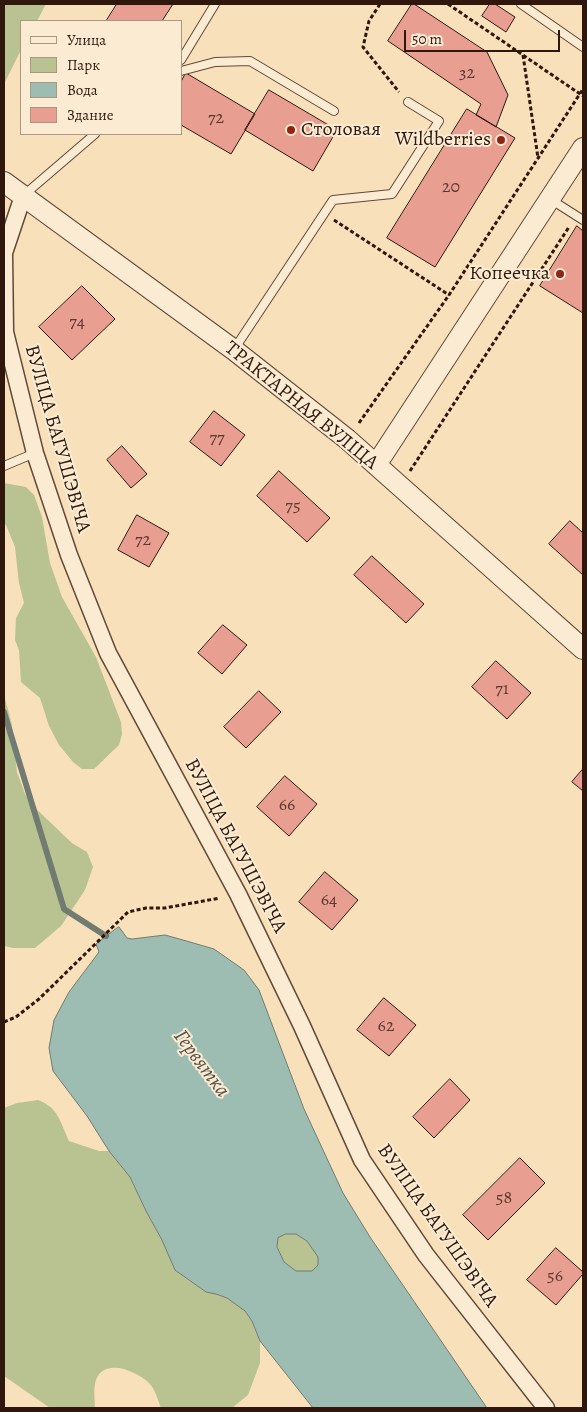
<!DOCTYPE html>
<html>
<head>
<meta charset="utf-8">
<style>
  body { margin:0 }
  #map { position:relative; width:587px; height:1412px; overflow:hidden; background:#f8e0ba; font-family:Alegreya,serif }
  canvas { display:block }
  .frame { position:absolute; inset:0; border:5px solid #2f170d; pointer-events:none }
  .legend { position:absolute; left:20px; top:20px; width:162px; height:115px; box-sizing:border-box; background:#faebd2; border:1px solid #a99683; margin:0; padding:6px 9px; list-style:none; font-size:15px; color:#2f170d }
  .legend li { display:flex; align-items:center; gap:10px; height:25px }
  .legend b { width:25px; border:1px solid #a99683 }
  .scale { position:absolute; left:404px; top:30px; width:156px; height:22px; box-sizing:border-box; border:2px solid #2f170d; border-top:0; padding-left:6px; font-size:15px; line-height:18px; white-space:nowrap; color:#2f170d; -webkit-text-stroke:4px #faebd2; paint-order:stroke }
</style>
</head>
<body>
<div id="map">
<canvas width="587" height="1412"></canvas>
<div class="frame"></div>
<ul class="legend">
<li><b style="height:6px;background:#faebd2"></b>Улица</li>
<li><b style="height:14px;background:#b9c392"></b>Парк</li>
<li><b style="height:14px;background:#9dbdb3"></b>Вода</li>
<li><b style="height:14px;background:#e89f92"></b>Здание</li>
</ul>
<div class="scale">50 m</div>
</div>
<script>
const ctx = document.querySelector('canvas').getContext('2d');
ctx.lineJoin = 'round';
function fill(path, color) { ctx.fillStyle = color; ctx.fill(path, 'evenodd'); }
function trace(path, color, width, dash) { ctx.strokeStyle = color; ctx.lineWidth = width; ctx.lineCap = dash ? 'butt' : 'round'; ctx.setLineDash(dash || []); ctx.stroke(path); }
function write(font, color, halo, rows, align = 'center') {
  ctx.font = font + ' Alegreya,serif'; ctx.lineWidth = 4; ctx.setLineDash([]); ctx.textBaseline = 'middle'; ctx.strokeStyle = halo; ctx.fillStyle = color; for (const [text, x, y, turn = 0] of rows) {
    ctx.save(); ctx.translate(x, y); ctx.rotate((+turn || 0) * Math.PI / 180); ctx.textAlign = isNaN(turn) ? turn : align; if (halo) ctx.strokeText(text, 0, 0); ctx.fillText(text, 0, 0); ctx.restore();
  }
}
fill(new Path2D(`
  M 4,4 L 46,4 L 37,21 L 21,21 L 21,50 L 4,84 Z
  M 4,483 L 26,487 L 34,495 L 42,517 L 50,563 L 62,597 L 96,657 L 121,722 L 122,734 L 119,745 L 94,769 L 82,769 L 73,762 L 59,745 L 49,726 L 40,698 L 21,682 L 19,650 L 15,640 L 16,618 L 24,603 L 19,583 L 15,547 L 6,525 L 4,524 Z
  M 4,695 L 12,725 L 17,772 L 25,794 L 31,804 L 72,843 L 87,852 L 93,867 L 85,890 L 61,926 L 35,948 L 13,948 L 4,946 Z
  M 38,1100 C 59,1108 60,1122 69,1141 L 99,1151 L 109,1151 L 130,1177 L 146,1211 L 162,1240 L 175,1270 L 206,1292 L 216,1294 L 227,1298 L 245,1311 L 252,1321 L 260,1341 L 260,1363 L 248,1395 L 232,1408 L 161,1408 C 158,1400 155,1389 149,1383 C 137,1371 104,1357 96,1380 C 93,1388 95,1400 95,1408 L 50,1408 L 4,1376 L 4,1108 L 17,1103 Z
  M 285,1234 L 296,1234 L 307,1241 L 318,1257 L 318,1265 L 312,1271 L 296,1271 L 284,1262 L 277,1247 L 278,1238 Z`), '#b9c392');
const water = new Path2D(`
  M 119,927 L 127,938 L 132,939 L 165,935 L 183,940 L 214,949 L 244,970 L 259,990 L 304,1109 L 343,1193 L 370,1237 L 487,1408 L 313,1408 L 260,1341 L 252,1321 L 245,1311 L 227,1298 L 216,1294 L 206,1292 L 175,1270 L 162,1240 L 146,1211 L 130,1177 L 109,1151 L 87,1116 L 53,1071 L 49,1048 L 54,1020 L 69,992 L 99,952 L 96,944 L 106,936 ZM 286,1234 L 296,1234 L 307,1241 L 318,1257 L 318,1265 L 312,1271 L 296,1271 L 284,1262 L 277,1247 L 278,1238 Z`);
fill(water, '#9dbdb3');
trace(water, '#717b71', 1);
trace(new Path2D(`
  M 4,712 L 64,909 L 106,936`), '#717b71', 6);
const building = new Path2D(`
  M 117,4 L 173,4 L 162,21 L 108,21 L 107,20 Z
  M 412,4 L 414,4 L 487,52 L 508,95 L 496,127 L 476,115 L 481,104 L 388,41 Z
  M 490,4 L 495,4 L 515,17 L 506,32 L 482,16 Z
  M 186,73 L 255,114 L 231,154 L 181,125 L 181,82 Z
  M 269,90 L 337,130 L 313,171 L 245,130 Z
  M 467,109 L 515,138 L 435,267 L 387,238 Z
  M 577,226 L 583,231 L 583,313 L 540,286 Z
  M 82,286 L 115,319 L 72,360 L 39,327 Z
  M 214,411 L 245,435 L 221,466 L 190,442 Z
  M 122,446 L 147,474 L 131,488 L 107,460 Z
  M 279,471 L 330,518 L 307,542 L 257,496 Z
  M 137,515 L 169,533 L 149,567 L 118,550 Z
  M 570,521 L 583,533 L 583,575 L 549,544 Z
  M 372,556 L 424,604 L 406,623 L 354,575 Z
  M 223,625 L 247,645 L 222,674 L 198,653 Z
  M 496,661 L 531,693 L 507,719 L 472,687 Z
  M 259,691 L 281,712 L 246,748 L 224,727 Z
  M 583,769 L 583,791 L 572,782 Z
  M 285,776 L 317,804 L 289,836 L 257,807 Z
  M 325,872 L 358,900 L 332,930 L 299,902 Z
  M 384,998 L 416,1025 L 389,1056 L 357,1030 Z
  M 450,1079 L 470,1100 L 434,1138 L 413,1117 Z
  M 520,1158 L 545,1183 L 488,1240 L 463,1215 Z
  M 556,1248 L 583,1272 L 583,1274 L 556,1305 L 527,1280 Z`);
fill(building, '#e89f92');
trace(building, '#2f170d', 1);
const service = new Path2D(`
  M 521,4 L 583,47
  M 181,60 L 215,4
  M 181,71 L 215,62 L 250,61 L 334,111
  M 24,195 L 95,134
  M 550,199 L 583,220
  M 235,348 L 333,200 L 392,194 L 439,121 L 408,102
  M 4,466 L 35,453`);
const minor = new Path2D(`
  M 4,253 L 5,332 L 35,453 L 69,555 L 108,653 L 238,894 L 302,1026 L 362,1160 L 426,1255 L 546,1408
  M 4,253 L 23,196`);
const tertiary = new Path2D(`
  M 4,182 L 234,350 L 347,439 L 583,649
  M 376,465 L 583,148`);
trace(service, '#614938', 10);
trace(minor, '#614938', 19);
trace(tertiary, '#614938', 22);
trace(new Path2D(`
  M 380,4 L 369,21 L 363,47 L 399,92
  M 448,4 L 583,96
  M 523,55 L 538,158
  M 334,220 L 449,295
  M 359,423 L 449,295 L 583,89
  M 410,471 L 569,227
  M 4,1022 L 16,1017 L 39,999 L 128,912 L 146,908 L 165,908 L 220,898`), '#2f170d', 3, [4, 2.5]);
trace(service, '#faebd2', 8);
trace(minor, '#faebd2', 16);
trace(tertiary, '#faebd2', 20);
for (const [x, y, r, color] of [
  [291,130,5,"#8f2418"],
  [501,140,5,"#8f2418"],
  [560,274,5,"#8f2418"]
]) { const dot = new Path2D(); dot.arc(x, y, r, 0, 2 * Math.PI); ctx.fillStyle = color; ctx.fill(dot); trace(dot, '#faebd2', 2); }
write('18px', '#5d392e', null, [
  ["32",467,74],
  ["72",216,119],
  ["20",451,188],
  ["74",77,323],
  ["77",217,439],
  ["75",293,507],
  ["72",143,541],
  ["71",502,690],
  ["66",287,806],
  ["64",329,901],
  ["62",386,1027],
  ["58",504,1199],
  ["56",555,1277]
]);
write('20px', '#2f170d', '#faebd2', [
  ["Столовая",301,130,"left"],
  ["Wildberries",491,140],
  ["Копеечка",550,274]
], 'right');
write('20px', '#2f170d', '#faebd2', [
  ["ТРАКТАРНАЯ ВУЛІЦА",301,406,39],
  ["ВУЛІЦА БАГУШЭВІЧА",57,439,74],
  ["ВУЛІЦА БАГУШЭВІЧА",235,846,62],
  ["ВУЛІЦА БАГУШЭВІЧА",437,1226,55]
]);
write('italic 21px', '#565147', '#faebd2', [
  ["Гервятка",201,1064,53]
]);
</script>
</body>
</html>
